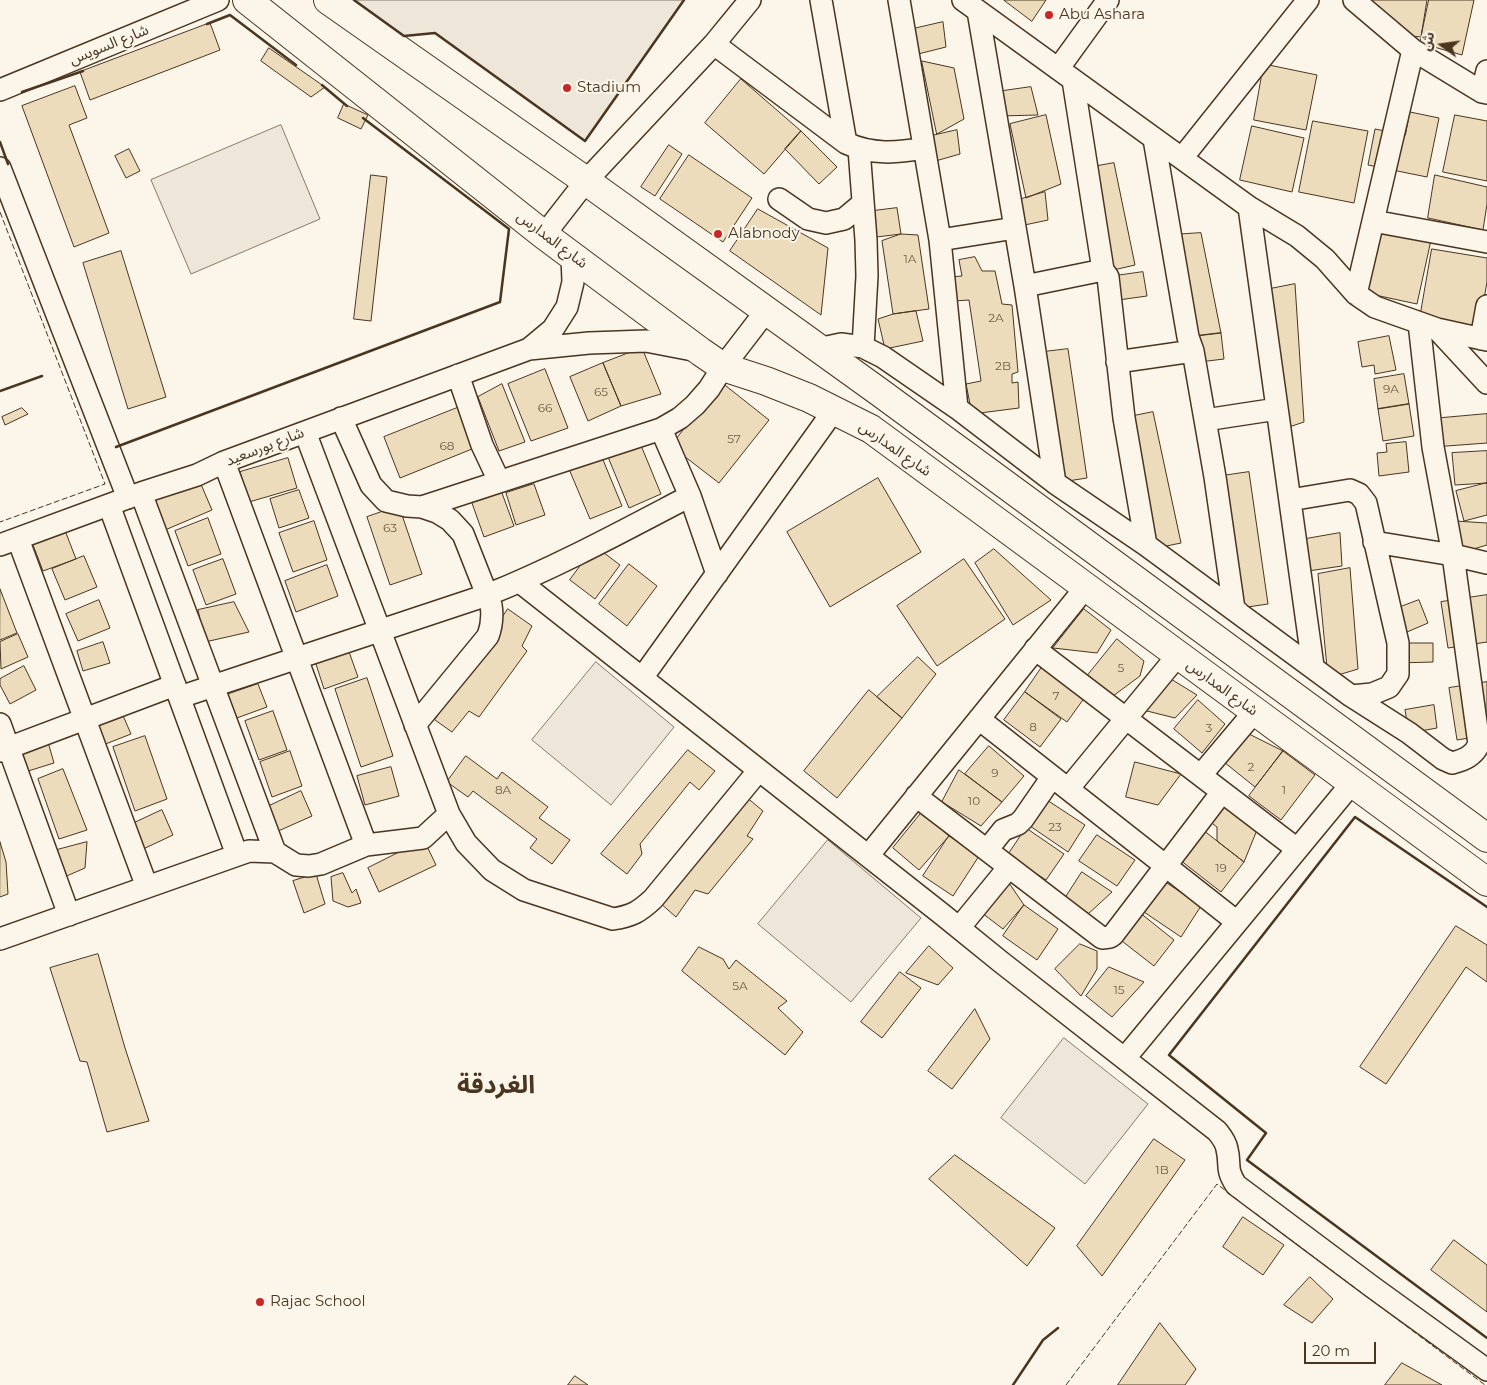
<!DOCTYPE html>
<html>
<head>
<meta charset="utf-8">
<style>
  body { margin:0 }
  #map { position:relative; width:1487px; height:1385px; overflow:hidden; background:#fbf6e9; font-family:Montserrat,"Noto Sans Arabic",sans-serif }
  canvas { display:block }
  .north { position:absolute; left:1417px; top:20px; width:50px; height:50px; -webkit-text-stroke:4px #fbf6e9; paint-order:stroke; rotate:284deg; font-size:14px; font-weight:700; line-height:20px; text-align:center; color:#4a3520 }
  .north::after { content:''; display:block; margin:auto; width:18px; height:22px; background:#4a3520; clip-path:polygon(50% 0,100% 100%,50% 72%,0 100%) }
  .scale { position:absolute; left:1304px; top:1342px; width:72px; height:22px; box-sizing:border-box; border:2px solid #4a3520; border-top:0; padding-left:6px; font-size:15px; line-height:18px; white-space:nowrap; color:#4a3520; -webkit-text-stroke:4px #fbf6e9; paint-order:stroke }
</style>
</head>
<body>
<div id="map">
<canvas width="1487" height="1385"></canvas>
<div class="north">ش</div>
<div class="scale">20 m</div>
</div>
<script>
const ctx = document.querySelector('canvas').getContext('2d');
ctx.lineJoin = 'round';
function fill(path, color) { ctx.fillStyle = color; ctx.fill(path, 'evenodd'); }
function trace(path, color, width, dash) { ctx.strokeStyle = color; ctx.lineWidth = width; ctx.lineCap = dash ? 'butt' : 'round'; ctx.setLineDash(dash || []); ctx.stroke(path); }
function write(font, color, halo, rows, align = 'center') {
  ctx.font = font + ' Montserrat,"Noto Sans Arabic",sans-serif'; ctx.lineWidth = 4; ctx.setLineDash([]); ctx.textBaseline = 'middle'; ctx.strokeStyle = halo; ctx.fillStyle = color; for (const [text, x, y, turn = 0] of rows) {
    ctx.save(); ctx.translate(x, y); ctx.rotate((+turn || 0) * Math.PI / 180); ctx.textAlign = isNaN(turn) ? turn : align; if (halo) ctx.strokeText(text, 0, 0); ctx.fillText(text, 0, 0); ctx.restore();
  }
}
const green = new Path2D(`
  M 354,0 L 684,0 L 585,141 L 435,33 L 404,36 Z
  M 281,125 L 320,219 L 191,274 L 151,180 Z
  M 596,662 L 674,727 L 611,805 L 532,740 Z
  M 828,840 L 921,918 L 851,1002 L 758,924 Z
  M 1064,1038 L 1148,1104 L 1085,1184 L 1001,1118 Z`);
fill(green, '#ede6d9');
trace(green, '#887966', 1);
const building = new Path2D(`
  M 1004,0 L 1046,0 L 1032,21 Z
  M 1363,0 L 1427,0 L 1421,37 L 1402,35 Z
  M 1429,0 L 1474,0 L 1462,55 L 1420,43 Z
  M 943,22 L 946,47 L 918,54 L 913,29 Z
  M 210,23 L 220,50 L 90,100 L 80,72 Z
  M 269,48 L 325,87 L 311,97 L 261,61 Z
  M 922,61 L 954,68 L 964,119 L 937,134 Z
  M 1264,64 L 1317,75 L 1306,130 L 1254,120 Z
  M 741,79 L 801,131 L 764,174 L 705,123 Z
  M 75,86 L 87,118 L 69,125 L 109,233 L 74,247 L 22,106 Z
  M 1031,87 L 1038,115 L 999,116 L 996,92 Z
  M 344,104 L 368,115 L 361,129 L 338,118 Z
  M 1410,112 L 1439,118 L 1427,177 L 1368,165 L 1375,129 L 1405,135 Z
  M 1046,115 L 1061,184 L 1026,198 L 1010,124 Z
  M 1455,115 L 1487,121 L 1487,181 L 1443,172 Z
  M 1313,121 L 1368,131 L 1354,203 L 1299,192 Z
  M 1252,126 L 1304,138 L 1292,192 L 1240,180 Z
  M 957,130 L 960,154 L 932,162 L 927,137 Z
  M 801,131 L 837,167 L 819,184 L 785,149 Z
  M 669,145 L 682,154 L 655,196 L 641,187 Z
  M 129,149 L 140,171 L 126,178 L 115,156 Z
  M 689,155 L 752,198 L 723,242 L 660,199 Z
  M 1114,163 L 1135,265 L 1109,271 L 1087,168 Z
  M 371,175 L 387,177 L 371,321 L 354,319 Z
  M 1435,175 L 1487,187 L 1487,204 L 1483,230 L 1428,218 Z
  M 1045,192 L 1048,220 L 1020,226 L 1015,201 Z
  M 897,208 L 901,234 L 868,238 L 865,212 Z
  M 758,209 L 828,248 L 821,315 L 730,251 Z
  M 1374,228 L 1431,240 L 1417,304 L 1361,292 Z
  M 1201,233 L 1221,333 L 1188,337 L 1171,235 Z
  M 901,234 L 918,235 L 929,309 L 893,314 L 882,241 Z
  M 1432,249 L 1487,258 L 1487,282 L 1479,328 L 1420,318 Z
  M 121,251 L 166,397 L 128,409 L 83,263 Z
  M 975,257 L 982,271 L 995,271 L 1002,304 L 1012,305 L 1018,372 L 1012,374 L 1012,383 L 1018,382 L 1019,408 L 972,414 L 966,384 L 981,381 L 969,300 L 954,301 L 950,277 L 962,276 L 959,260 Z
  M 1143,272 L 1147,296 L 1111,301 L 1108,277 Z
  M 1295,284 L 1304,422 L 1280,430 L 1260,291 Z
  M 916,311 L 923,341 L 885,349 L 878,319 L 893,314 Z
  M 1221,333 L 1224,359 L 1191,363 L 1188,337 Z
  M 1389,336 L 1396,370 L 1375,374 L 1374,365 L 1362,367 L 1358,342 Z
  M 642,348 L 661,394 L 621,406 L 603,363 Z
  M 1068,349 L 1087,478 L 1055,483 L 1035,353 Z
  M 603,363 L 621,406 L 588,421 L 570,377 Z
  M 545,369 L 568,428 L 531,441 L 508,384 Z
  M 1404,374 L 1409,404 L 1378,409 L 1374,379 Z
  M 721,382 L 769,420 L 719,483 L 671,446 Z
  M 502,384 L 525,442 L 499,451 L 478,397 Z
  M 467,404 L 482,445 L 400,478 L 384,437 Z
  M 1409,404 L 1414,436 L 1383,441 L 1378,409 Z
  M 22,408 L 28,414 L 5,425 L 2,417 Z
  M 1153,412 L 1181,543 L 1152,549 L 1124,418 Z
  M 1487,414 L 1487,443 L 1433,447 L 1431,419 Z
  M 1406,442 L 1409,472 L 1379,476 L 1377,453 L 1387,452 L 1386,444 Z
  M 640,443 L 661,494 L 629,508 L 608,457 Z
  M 1487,451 L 1487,483 L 1455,485 L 1452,453 Z
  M 601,455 L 622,506 L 590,519 L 569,469 Z
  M 288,458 L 297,488 L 249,502 L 240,472 Z
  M 1249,472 L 1268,604 L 1234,609 L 1215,477 Z
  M 197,475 L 212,510 L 165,530 L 150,496 Z
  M 878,478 L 921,552 L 830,607 L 787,532 Z
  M 1487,483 L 1487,515 L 1464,521 L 1456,491 Z
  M 534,484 L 545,515 L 516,525 L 506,493 Z
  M 299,490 L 309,518 L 279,528 L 270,499 Z
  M 502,493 L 514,526 L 484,537 L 472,503 Z
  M 399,506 L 422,574 L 390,585 L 367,517 Z
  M 208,518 L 221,554 L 188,566 L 175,531 Z
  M 314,521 L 327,560 L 293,572 L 279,533 Z
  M 1455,521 L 1487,523 L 1487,545 L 1453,555 Z
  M 66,533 L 76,559 L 43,571 L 33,545 Z
  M 1340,533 L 1342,566 L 1308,571 L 1300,540 Z
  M 595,546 L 620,565 L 595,599 L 570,580 Z
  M 994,549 L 1051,600 L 1013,625 L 975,563 Z
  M 84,556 L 97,587 L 65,600 L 52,569 Z
  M 223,559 L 236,594 L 206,605 L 193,570 Z
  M 964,559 L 1005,619 L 937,666 L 897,606 Z
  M 629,564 L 657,586 L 627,626 L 599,604 Z
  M 327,565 L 338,596 L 296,612 L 285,581 Z
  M 1350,568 L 1358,669 L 1328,678 L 1318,574 Z
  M 0,589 L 17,633 L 0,640 Z
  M 1487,595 L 1487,642 L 1448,648 L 1441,602 Z
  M 99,600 L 110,628 L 78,641 L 66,614 Z
  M 1419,600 L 1428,623 L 1400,635 L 1390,611 Z
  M 234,602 L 249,632 L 205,642 L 198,610 Z
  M 508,609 L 532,626 L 522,646 L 527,651 L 479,717 L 469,711 L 452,732 L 435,720 Z
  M 1084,609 L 1111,630 L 1097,653 L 1053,648 Z
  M 18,634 L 28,657 L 1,669 L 0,642 Z
  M 1117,639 L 1144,661 L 1140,676 L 1113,696 L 1088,675 Z
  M 103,642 L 110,663 L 83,671 L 77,651 Z
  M 1398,643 L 1433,643 L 1433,662 L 1398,663 Z
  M 348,649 L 358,677 L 324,689 L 315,661 Z
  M 918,657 L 936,674 L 902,718 L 877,697 Z
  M 24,666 L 36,690 L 10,704 L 0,685 L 0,679 Z
  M 1042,667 L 1085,697 L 1067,722 L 1025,692 Z
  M 1166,676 L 1197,695 L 1175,718 L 1139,709 Z
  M 367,678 L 393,756 L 361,767 L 335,689 Z
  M 1487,682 L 1487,735 L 1457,740 L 1449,688 Z
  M 258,684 L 267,707 L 234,719 L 226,695 Z
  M 869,690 L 902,718 L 837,798 L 804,771 Z
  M 1025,692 L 1061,719 L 1040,747 L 1004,720 Z
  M 1198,700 L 1225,724 L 1202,753 L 1174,729 Z
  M 1434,705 L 1437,728 L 1409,733 L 1405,710 Z
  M 121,711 L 131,734 L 103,745 L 96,722 Z
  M 273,711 L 287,750 L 259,760 L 245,721 Z
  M 1249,734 L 1283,751 L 1255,787 L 1224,762 Z
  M 145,736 L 167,799 L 135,811 L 113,747 Z
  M 48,742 L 54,763 L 25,772 L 20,752 Z
  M 989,746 L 1024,776 L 1002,802 L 965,774 Z
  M 688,750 L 715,771 L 699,790 L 690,782 L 640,844 L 642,854 L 627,874 L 601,854 Z
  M 290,751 L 302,786 L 272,797 L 260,762 Z
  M 1283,751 L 1315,775 L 1281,820 L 1249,796 Z
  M 466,756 L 497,779 L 502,772 L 548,807 L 539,818 L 570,840 L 552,864 L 530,848 L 537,839 L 473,791 L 468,797 L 447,782 Z
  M 1135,762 L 1181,774 L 1158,805 L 1126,797 Z
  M 391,767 L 399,796 L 365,805 L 357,776 Z
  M 63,769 L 87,830 L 59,839 L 38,779 Z
  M 959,770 L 1002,802 L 981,826 L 942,802 Z
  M 301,791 L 312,816 L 276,832 L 265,808 Z
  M 745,796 L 763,811 L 747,836 L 753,839 L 708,894 L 695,890 L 676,917 L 659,902 Z
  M 1047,800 L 1085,825 L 1068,852 L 1030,826 Z
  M 1224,802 L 1257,830 L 1244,862 L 1217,841 L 1217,827 L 1209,821 Z
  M 162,810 L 173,835 L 141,850 L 130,825 Z
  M 922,812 L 949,836 L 919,870 L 893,848 Z
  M 1026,828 L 1064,854 L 1046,880 L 1008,855 Z
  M 1203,830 L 1244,862 L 1221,892 L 1180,860 Z
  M 1097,835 L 1135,860 L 1117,886 L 1079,861 Z
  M 949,836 L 979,856 L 953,896 L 923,876 Z
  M 424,840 L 436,865 L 379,892 L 368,868 Z
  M 0,842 L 6,862 L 8,894 L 0,897 Z
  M 87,842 L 85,868 L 62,878 L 53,851 Z
  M 1082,872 L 1112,892 L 1087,915 L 1064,900 Z
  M 343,873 L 352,893 L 356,889 L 361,903 L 348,907 L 333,901 L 331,877 Z
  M 316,874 L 325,904 L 304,913 L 293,881 Z
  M 1007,880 L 1024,905 L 1003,929 L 982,913 Z
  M 1164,881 L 1201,906 L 1181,937 L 1144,912 Z
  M 1024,905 L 1058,929 L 1037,960 L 1003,936 Z
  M 1139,912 L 1174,940 L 1154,966 L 1118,938 Z
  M 1456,926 L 1487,945 L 1487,982 L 1466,967 L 1386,1084 L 1360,1067 Z
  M 1080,944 L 1097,951 L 1097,969 L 1081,996 L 1055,969 Z
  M 929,946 L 953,968 L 938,985 L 906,973 Z
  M 699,947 L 723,959 L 729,969 L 736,960 L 787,1001 L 778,1008 L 803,1032 L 785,1055 L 682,971 Z
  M 98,954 L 125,1048 L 149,1121 L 107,1132 L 87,1062 L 80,1061 L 50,968 Z
  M 1109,967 L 1144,982 L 1112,1017 L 1086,996 Z
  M 900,972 L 921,988 L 882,1038 L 861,1022 Z
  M 975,1009 L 990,1039 L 952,1089 L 928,1071 Z
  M 1154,1139 L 1185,1160 L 1102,1276 L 1077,1246 Z
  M 955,1155 L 1055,1228 L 1027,1266 L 929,1179 Z
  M 1243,1217 L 1284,1245 L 1263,1275 L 1223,1247 Z
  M 1454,1240 L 1487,1265 L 1487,1312 L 1431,1270 Z
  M 1310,1277 L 1333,1299 L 1312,1323 L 1284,1305 Z
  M 1160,1323 L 1196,1369 L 1185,1385 L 1118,1385 Z
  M 1402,1363 L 1442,1385 L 1385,1385 Z
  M 575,1376 L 588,1385 L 568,1385 Z`);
fill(building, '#ecdcbc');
trace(building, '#4a3520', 1);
const minor = new Path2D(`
  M 821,0 L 846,143
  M 899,0 L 940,240 L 957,408
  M 963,0 L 1249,207 L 1297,236 L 1325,259 L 1356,294 L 1375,307 L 1437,329 L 1487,340
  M 1354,0 L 1413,50 L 1482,92 L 1487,93
  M 978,11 L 1025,286 L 1055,483
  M 714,44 L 846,143 C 872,155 897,153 924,148
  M 1058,69 L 1108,0
  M 1073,80 L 1103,270 L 1108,277 L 1124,418 L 1146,545
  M 0,90 L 218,0
  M 1482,92 L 1487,71
  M 1154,139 L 1188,337 L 1193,351 L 1215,477 L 1234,609 L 1239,613
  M 859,149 L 866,240 L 867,276 L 863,347
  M 1182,158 L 1308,0
  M 0,168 L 128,498
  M 779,199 L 808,219 L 826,223 L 844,219 L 862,204
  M 1249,207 L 1313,666
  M 1373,221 L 1487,242
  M 544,235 L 586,181 L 714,44 L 750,0
  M 940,240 L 1015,228
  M 1025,286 L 1103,270
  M 1356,294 L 1413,50
  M 1437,329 L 1487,383
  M 1481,339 L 1487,306
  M 529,349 L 553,329 L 567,307 L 573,282 L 572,256
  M 818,349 L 841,344 L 863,347 L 883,357 L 957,408 L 1055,483 L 1146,545 L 1351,696 L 1409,733 L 1443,759 L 1452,763 C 1464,760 1474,756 1479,744 L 1453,555 L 1433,447 L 1419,323
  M 1117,362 L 1193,351
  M 458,375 L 482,445 L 499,481
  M 341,418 L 371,485 L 386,501 L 407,506 L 422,507 L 437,512 L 450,520 L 463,534 L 491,605 C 493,617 492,625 488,636 L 415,725
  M 1205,420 L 1277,409
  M 661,429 L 690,496 L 717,574
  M 305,432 L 449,814 L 466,843 L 492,870 L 524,890 L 613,919 C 632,916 639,912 653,899 L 759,770
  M 224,462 L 366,845
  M 141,493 L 275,852
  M 1290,500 L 1350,490 L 1359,494 L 1366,503 L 1398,643 L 1398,674 L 1389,687 L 1372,694 L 1351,696
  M 109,505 L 237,855
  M 422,507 L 661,429 L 680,418 L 695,405 L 709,389 L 723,367 L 766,311
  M 18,539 L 147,887
  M 1374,542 L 1453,555 L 1487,563
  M 0,545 L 141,493 L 197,475 L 224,462 L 529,349 L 589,343 L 646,341 L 698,351
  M 520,582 L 943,915 L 1001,962 L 1217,1131 C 1221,1136 1226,1142 1227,1149 C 1231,1165 1225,1168 1236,1185 L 1371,1286 L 1487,1370
  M 1035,649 L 1297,849
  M 642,678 L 834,410
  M 180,697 L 487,595 C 557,567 623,531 690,496
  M 979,719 L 1237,922
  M 0,724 L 69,915
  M 0,751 L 175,685
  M 1201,775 L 1255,711
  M 1068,789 L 1178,655
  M 916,796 L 1102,938 L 1110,937 L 1113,935 L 1222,792
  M 987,850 L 1003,830 L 1018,824 L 1023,819 L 1052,777
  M 868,856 L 1086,587
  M 959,928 L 1009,867
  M 0,939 L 249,851 L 275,852 L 296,865 L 309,866 L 321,864 L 366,845 L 423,838 L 449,814
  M 1125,1058 L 1352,783`);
const tertiary = new Path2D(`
  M 247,0 L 544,235 L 701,352 L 723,367 L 766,381 L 809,398 L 871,429 L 1487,882
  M 328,0 L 586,181 L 878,391 L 1487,838`);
trace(minor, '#4a3520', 24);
trace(tertiary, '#4a3520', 30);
trace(minor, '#fbf6e9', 21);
trace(tertiary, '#fbf6e9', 28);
trace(new Path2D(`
  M 0,212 L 105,484 L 0,522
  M 1255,1213 L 1485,1385
  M 1066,1385 L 1217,1184 L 1239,1201`), '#4a3520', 1, [6, 2.5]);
trace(new Path2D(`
  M 354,0 L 404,36 L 435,33 L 585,141 L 684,0
  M 207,24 L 230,15 L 296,65
  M 322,85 L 347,106
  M 22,92 L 83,71
  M 0,142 L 8,164
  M 0,391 L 42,376
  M 116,447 L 500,302 L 509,229 L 363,118
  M 1487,907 L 1355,817 L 1169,1055 L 1266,1133 L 1247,1160 L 1487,1338
  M 1013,1385 L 1043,1340 L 1058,1328`), '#4a3520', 2.5);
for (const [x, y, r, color] of [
  [1049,15,5,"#c62828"],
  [567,88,5,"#c62828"],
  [718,234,5,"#c62828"],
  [260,1302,5,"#c62828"]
]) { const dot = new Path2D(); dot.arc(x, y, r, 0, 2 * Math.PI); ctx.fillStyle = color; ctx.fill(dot); trace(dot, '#fbf6e9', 2); }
write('12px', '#725f47', null, [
  ["1A",910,259],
  ["2A",996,318],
  ["2B",1003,366],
  ["9A",1391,389],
  ["65",601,392],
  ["66",545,408],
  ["57",734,439],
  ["68",447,446],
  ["63",390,528],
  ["5",1121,668],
  ["7",1056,696],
  ["8",1033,727],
  ["3",1209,728],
  ["2",1251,767],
  ["9",995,773],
  ["8A",503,790],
  ["1",1284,790],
  ["10",974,801],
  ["23",1055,827],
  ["19",1221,868],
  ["5A",740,986],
  ["15",1119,990],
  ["1B",1162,1170]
]);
write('15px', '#4a3520', '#fbf6e9', [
  ["Abu Ashara",1059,15],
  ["Stadium",577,88],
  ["Alabnody",728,234],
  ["Rajac School",270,1302]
], 'left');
write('15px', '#4a3520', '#fbf6e9', [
  ["شارع السويس",109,45,-22],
  ["شارع المدارس",552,240,37],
  ["شارع بورسعيد",265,447,-21],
  ["شارع المدارس",895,449,35],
  ["شارع المدارس",1222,688,36]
]);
write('bold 25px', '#4a3520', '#fbf6e9', [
  ["الغردقة",496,1086]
]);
</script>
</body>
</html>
